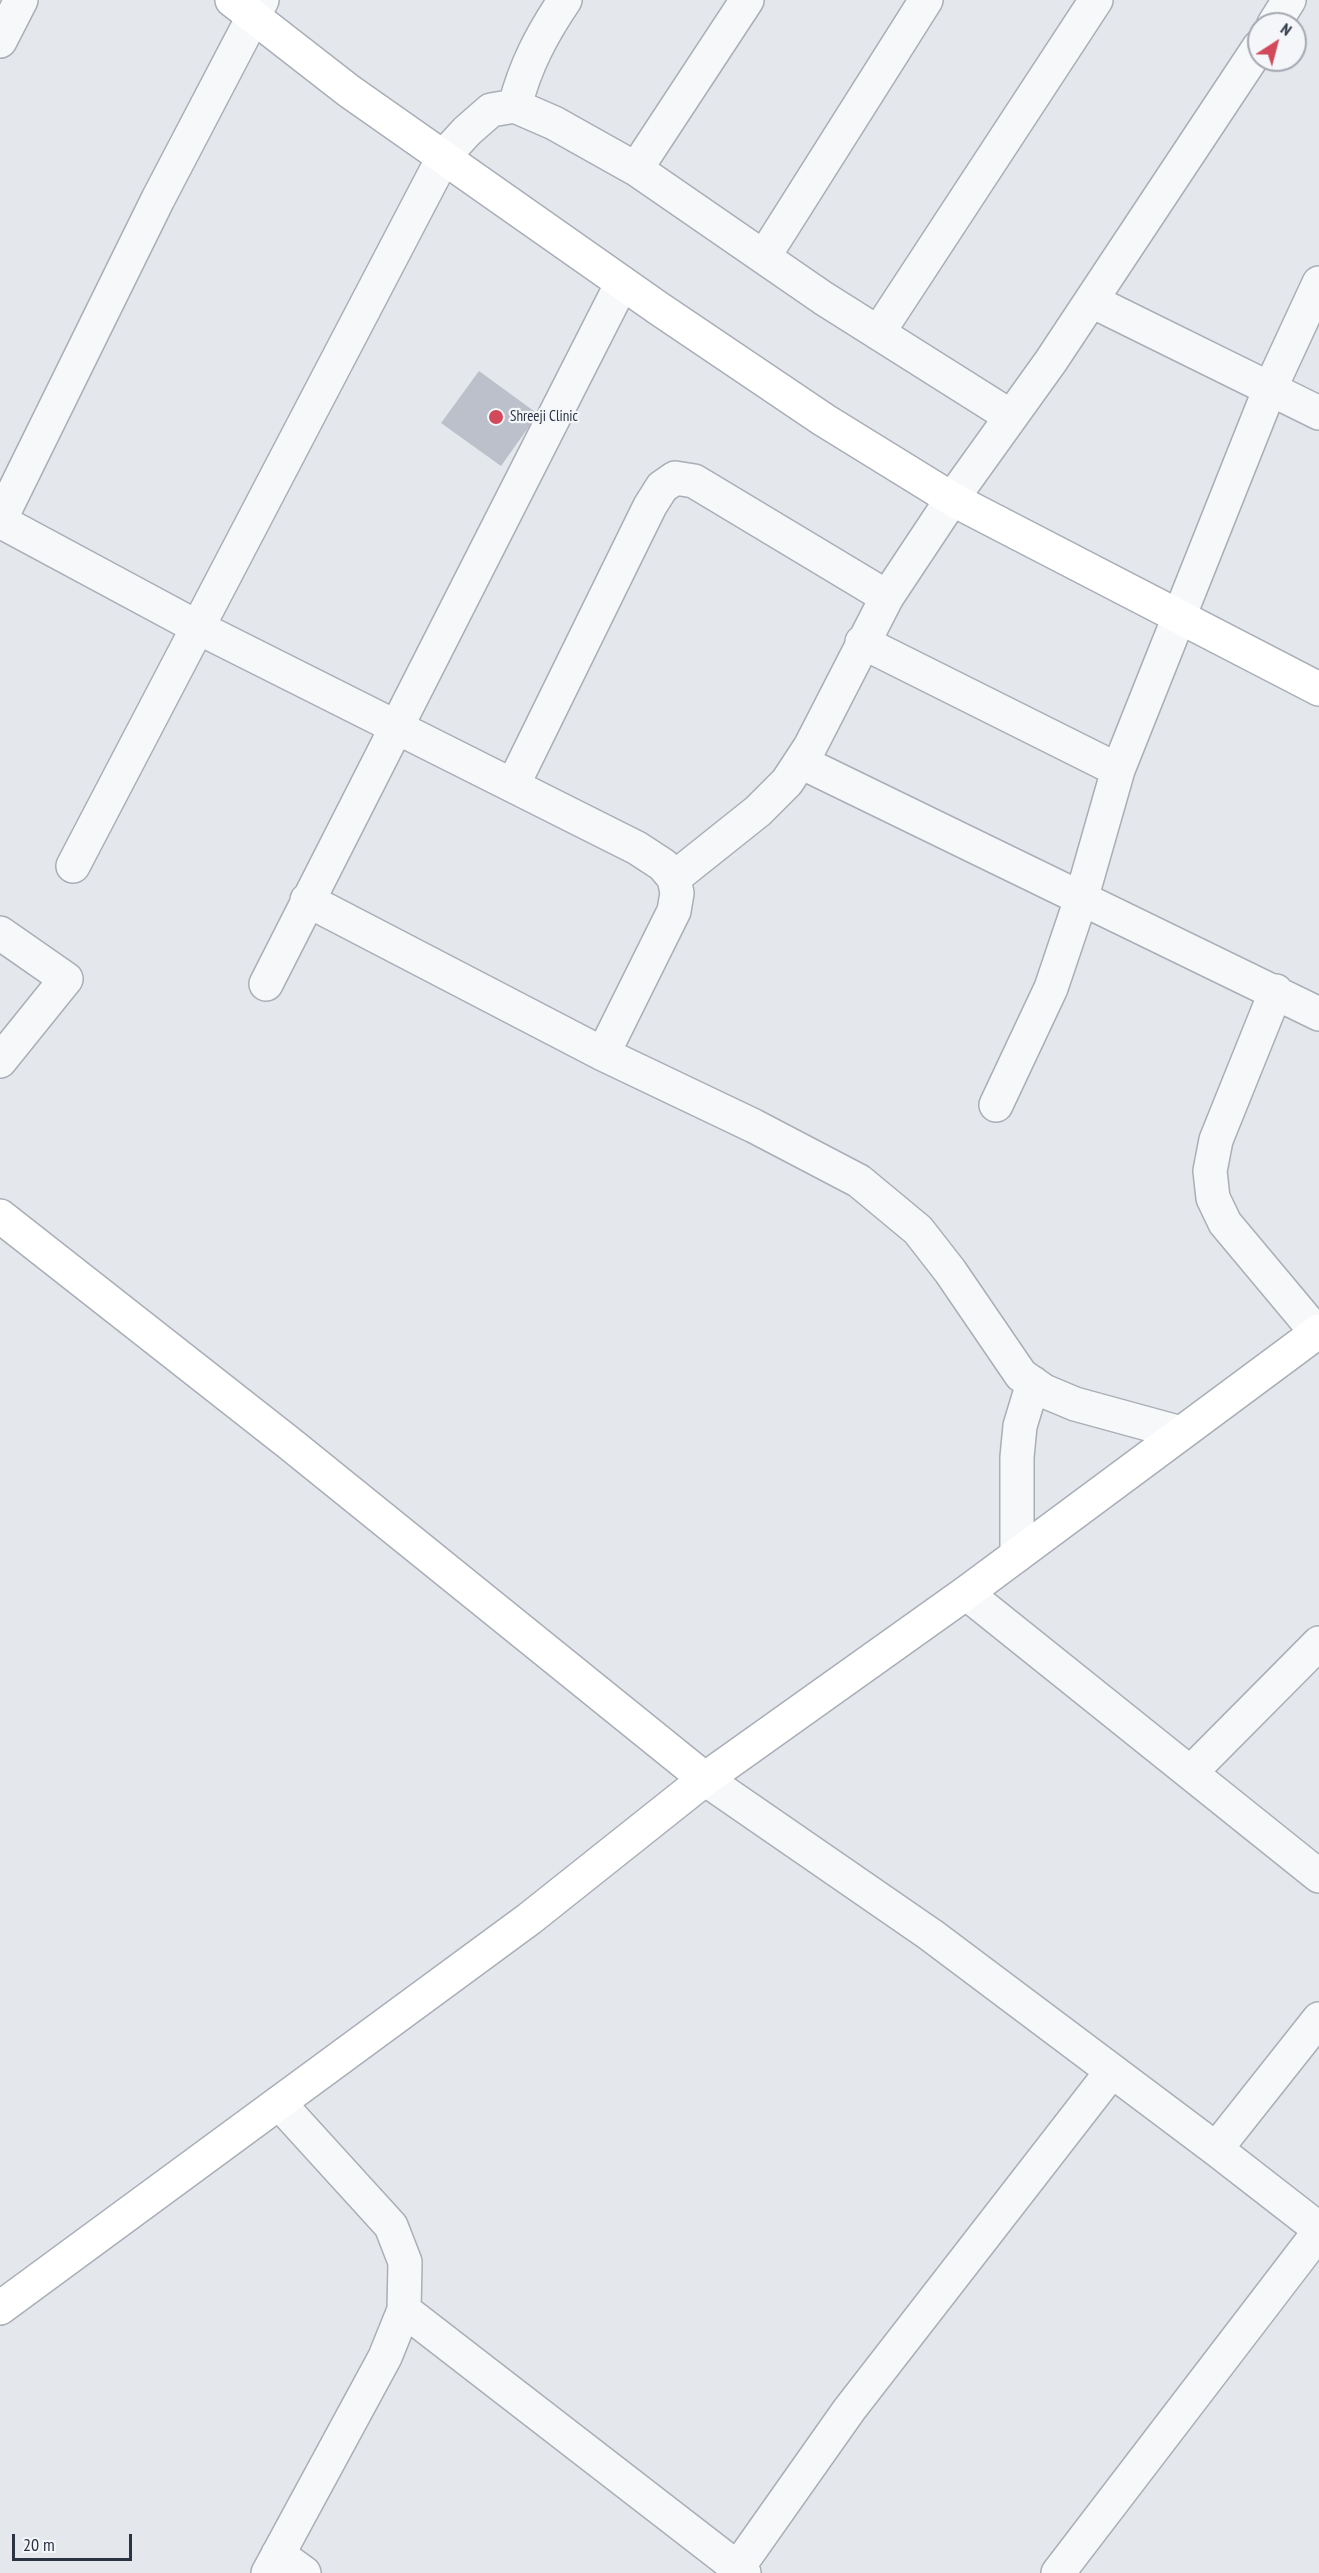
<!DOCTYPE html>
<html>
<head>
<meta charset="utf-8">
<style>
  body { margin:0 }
  #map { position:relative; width:1319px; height:2573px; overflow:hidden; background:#e4e7ec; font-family:"PT Sans Narrow",sans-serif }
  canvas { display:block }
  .north { position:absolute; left:1247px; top:12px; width:60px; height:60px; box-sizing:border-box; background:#f4f6f9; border:2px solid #a4a8b1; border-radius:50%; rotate:36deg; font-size:16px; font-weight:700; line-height:24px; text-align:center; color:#2b3445 }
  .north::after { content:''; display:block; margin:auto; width:21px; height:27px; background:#d1495b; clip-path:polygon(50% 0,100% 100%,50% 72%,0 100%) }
  .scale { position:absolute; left:12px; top:2534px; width:120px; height:27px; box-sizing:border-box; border:3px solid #2b3445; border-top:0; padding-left:8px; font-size:18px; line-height:21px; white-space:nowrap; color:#2b3445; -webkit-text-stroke:4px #f4f6f9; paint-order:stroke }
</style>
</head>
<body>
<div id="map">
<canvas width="1319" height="2573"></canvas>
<div class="north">N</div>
<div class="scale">20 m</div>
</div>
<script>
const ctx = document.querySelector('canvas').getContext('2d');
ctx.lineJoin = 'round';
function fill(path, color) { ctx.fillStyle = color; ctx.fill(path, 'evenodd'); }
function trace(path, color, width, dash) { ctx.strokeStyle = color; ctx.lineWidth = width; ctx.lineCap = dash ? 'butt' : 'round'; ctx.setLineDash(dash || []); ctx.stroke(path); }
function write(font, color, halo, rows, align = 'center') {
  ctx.font = font + ' "PT Sans Narrow",sans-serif'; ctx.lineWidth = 4.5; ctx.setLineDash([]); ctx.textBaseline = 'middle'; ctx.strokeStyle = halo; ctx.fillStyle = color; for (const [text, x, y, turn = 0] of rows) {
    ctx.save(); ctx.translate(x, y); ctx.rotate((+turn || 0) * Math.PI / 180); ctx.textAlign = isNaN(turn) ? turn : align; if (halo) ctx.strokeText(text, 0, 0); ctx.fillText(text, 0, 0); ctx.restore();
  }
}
fill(new Path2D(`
  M 479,371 L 538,414 L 501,466 L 441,423 Z`), '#bbc0ca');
const street = new Path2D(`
  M 1274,24 L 1289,0
  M 0,41 L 21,0
  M 515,106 C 525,66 542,34 565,0
  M 636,169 L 747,0
  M 765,255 L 926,0
  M 1092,301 L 1319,413
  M 878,333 L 1096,0
  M 0,520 L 158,199 L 262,0
  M 0,521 L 197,627 L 637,848 L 663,865 L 674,878 L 677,893 L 674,911 L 603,1054
  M 862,642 L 1118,770
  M 801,762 L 1319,1014
  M 513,785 L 650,506 L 662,487 L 675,478 L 694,481 L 887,597
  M 73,866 L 444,156 L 467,131 L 491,110 L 515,106 L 554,123 L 636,169 L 823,298 L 1010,416
  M 674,878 L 758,811 L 787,782 L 810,747 L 887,597 L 952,499 L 1051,361 L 1259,47
  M 307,900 L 603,1054 L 754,1126 L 859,1181 L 918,1230 L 950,1271 L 1021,1375 L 1044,1391 L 1075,1404 L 1181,1433
  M 0,933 L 66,979 L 0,1061
  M 266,984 L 622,283
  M 1276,991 L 1216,1140 L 1210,1171 L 1213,1198 L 1225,1223 L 1317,1333
  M 996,1105 L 1051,988 L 1082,896 L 1118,770 L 1269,391 L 1319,283
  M 1017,1555 L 1017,1457 L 1020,1426 L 1033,1383
  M 966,1593 L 1319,1876
  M 1191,1772 L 1319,1643
  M 705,1779 L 931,1935 L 1216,2149 L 1319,2229
  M 1216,2149 L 1319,2019
  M 404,2310 L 744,2573
  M 278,2554 L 304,2573
  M 268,2573 L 385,2357 L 404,2310 L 405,2262 L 391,2226 L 279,2103
  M 734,2573 L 849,2410 L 1112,2071
  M 1058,2573 L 1319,2232`);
const secondary = new Path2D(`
  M 232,0 L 349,91 L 658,308 L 824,420 L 952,499 L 1319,689
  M 0,1216 L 289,1443 L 705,1779
  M 0,2308 L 529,1919 L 705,1779 L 966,1593 L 1319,1331`);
trace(street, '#a9aeb7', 36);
trace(secondary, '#a9aeb7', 36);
trace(street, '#f7f8fa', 33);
trace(secondary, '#fff', 33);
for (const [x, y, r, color] of [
  [496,417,8,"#d1495b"]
]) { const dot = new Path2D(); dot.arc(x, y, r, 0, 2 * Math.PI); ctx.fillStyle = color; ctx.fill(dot); trace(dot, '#f4f6f9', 2); }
write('15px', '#2b3445', '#f4f6f9', [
  ["Shreeji Clinic",510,417]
], 'left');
</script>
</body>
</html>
